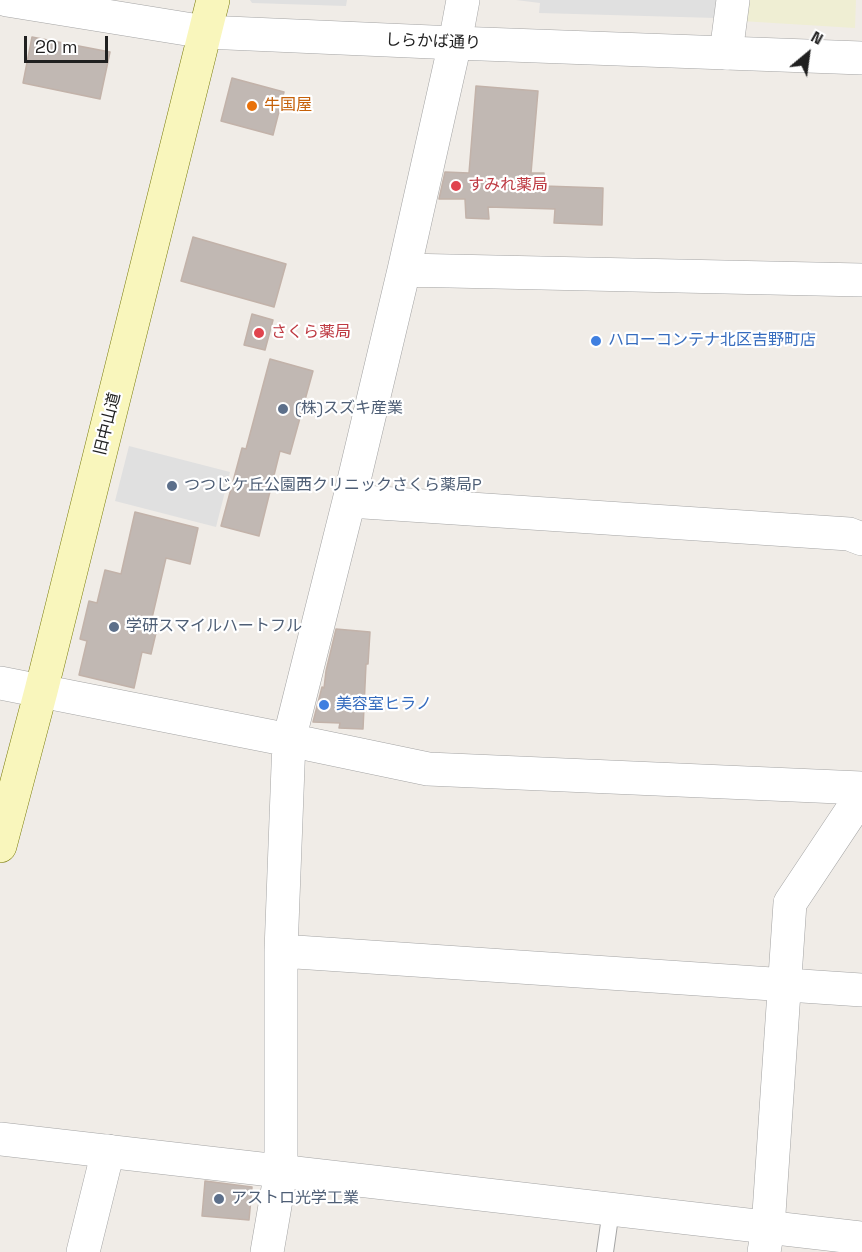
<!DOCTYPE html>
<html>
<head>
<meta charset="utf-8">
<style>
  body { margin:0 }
  #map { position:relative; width:862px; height:1252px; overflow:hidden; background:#f0ece7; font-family:"Space Grotesk",sans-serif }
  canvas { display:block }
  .north { position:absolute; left:778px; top:24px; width:60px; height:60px; -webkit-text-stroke:4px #fff; paint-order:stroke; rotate:29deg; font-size:16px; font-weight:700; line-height:24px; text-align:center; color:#202020 }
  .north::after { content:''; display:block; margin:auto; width:21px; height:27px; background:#202020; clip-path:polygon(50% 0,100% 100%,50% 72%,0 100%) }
  .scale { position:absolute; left:24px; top:36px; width:84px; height:27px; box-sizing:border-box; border:3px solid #202020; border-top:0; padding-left:8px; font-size:18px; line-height:21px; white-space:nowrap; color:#202020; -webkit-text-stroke:4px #fff; paint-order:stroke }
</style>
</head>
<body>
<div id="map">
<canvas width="862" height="1252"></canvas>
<div class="north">N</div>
<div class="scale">20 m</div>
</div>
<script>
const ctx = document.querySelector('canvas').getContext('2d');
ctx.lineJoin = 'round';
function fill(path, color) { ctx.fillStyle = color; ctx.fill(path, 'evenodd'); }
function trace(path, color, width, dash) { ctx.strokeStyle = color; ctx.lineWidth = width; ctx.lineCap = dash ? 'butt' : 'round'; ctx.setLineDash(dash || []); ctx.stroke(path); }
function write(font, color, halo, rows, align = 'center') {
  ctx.font = font + ' "Space Grotesk","Noto Sans JP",sans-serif'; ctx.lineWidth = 4.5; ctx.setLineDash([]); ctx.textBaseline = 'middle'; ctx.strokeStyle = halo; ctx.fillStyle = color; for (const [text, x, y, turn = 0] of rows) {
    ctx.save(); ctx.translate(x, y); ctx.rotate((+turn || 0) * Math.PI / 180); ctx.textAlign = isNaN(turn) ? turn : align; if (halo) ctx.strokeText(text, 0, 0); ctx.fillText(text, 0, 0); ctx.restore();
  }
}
fill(new Path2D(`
  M 744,0 L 856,0 L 855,28 L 741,21 Z`), '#efeed3');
fill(new Path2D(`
  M 250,0 L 347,0 L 346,6 L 252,3 Z
  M 516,0 L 719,0 L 716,18 L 539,13 L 540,3 Z
  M 129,446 L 230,472 L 216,527 L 115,501 Z`), '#e0e0e0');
const building = new Path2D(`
  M 32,37 L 110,52 L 100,99 L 23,83 Z
  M 232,78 L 284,92 L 273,135 L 221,121 Z
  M 476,86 L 538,91 L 531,173 L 544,173 L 544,186 L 603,188 L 602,225 L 554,223 L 555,209 L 488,207 L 489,219 L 466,218 L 465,199 L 439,199 L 445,172 L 469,173 Z
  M 193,237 L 286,264 L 274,307 L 181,281 Z
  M 252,314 L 273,320 L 265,350 L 244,345 Z
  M 270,359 L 313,371 L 290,454 L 280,451 L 259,536 L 221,526 L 242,448 L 246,449 Z
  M 135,512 L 198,528 L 190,564 L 166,558 L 152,618 L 159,620 L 151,654 L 142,652 L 134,688 L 79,675 L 87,641 L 80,639 L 89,601 L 97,603 L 105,570 L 121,574 Z
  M 336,629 L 370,632 L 368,664 L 366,664 L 363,729 L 339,728 L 340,723 L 313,722 L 322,687 L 324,688 L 326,671 Z
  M 205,1181 L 252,1187 L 249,1220 L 202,1216 Z`);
fill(building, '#c1b8b3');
trace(building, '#c2b2a9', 1.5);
const service = new Path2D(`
  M 605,1252 L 611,1210`);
const minor = new Path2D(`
  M 726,53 L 733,0
  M 404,270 L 862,280
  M 349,501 L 849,534 L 862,539
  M 0,683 L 289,740 L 428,769 L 862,788
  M 281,951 L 862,990
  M 83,1252 L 108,1151
  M 267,1252 L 281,1171 L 281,951 L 289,740 L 349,501 L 404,270 L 455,43 L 463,0
  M 764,1252 L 768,1228 L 790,903 L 862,795`);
const tertiary = new Path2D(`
  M 7,0 L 205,32 L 455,43 L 862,58
  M 0,1139 L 862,1238`);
const secondary = new Path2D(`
  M 0,846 L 41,691 L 213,0`);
trace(service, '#a4a4a4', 18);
trace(minor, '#a4a4a4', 34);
trace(tertiary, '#a4a4a4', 34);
trace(secondary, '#767806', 34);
trace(service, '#fff', 16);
trace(minor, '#fff', 33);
trace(tertiary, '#fff', 33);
trace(secondary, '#f9f6bc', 33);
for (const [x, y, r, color] of [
  [252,106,6,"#e8710a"],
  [456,186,6,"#e0444e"],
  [259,333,6,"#e0444e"],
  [596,341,6,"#3f7fe0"],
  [283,409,6,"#5c6f8a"],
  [172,486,6,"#5c6f8a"],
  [114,627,6,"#5c6f8a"],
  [324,705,6,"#3f7fe0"],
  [219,1199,6,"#5c6f8a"]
]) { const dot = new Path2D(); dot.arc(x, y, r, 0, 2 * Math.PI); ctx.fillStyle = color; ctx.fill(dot); trace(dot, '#fff', 2); }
write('16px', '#202020', '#fff', [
  ["しらかば通り",433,42,2],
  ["旧中山道",108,424,-76]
]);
write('16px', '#c56008', '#fff', [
  ["牛国屋",264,106]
], 'left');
write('16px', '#be3a42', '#fff', [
  ["すみれ薬局",468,186],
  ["さくら薬局",271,333]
], 'left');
write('16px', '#366cbe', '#fff', [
  ["ハローコンテナ北区吉野町店",608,341],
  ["美容室ヒラノ",336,705]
], 'left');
write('16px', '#4e5e75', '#fff', [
  ["(株)スズキ産業",295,409],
  ["つつじケ丘公園西クリニックさくら薬局P",184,486],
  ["学研スマイルハートフル",126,627],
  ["アストロ光学工業",231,1199]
], 'left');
</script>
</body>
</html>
